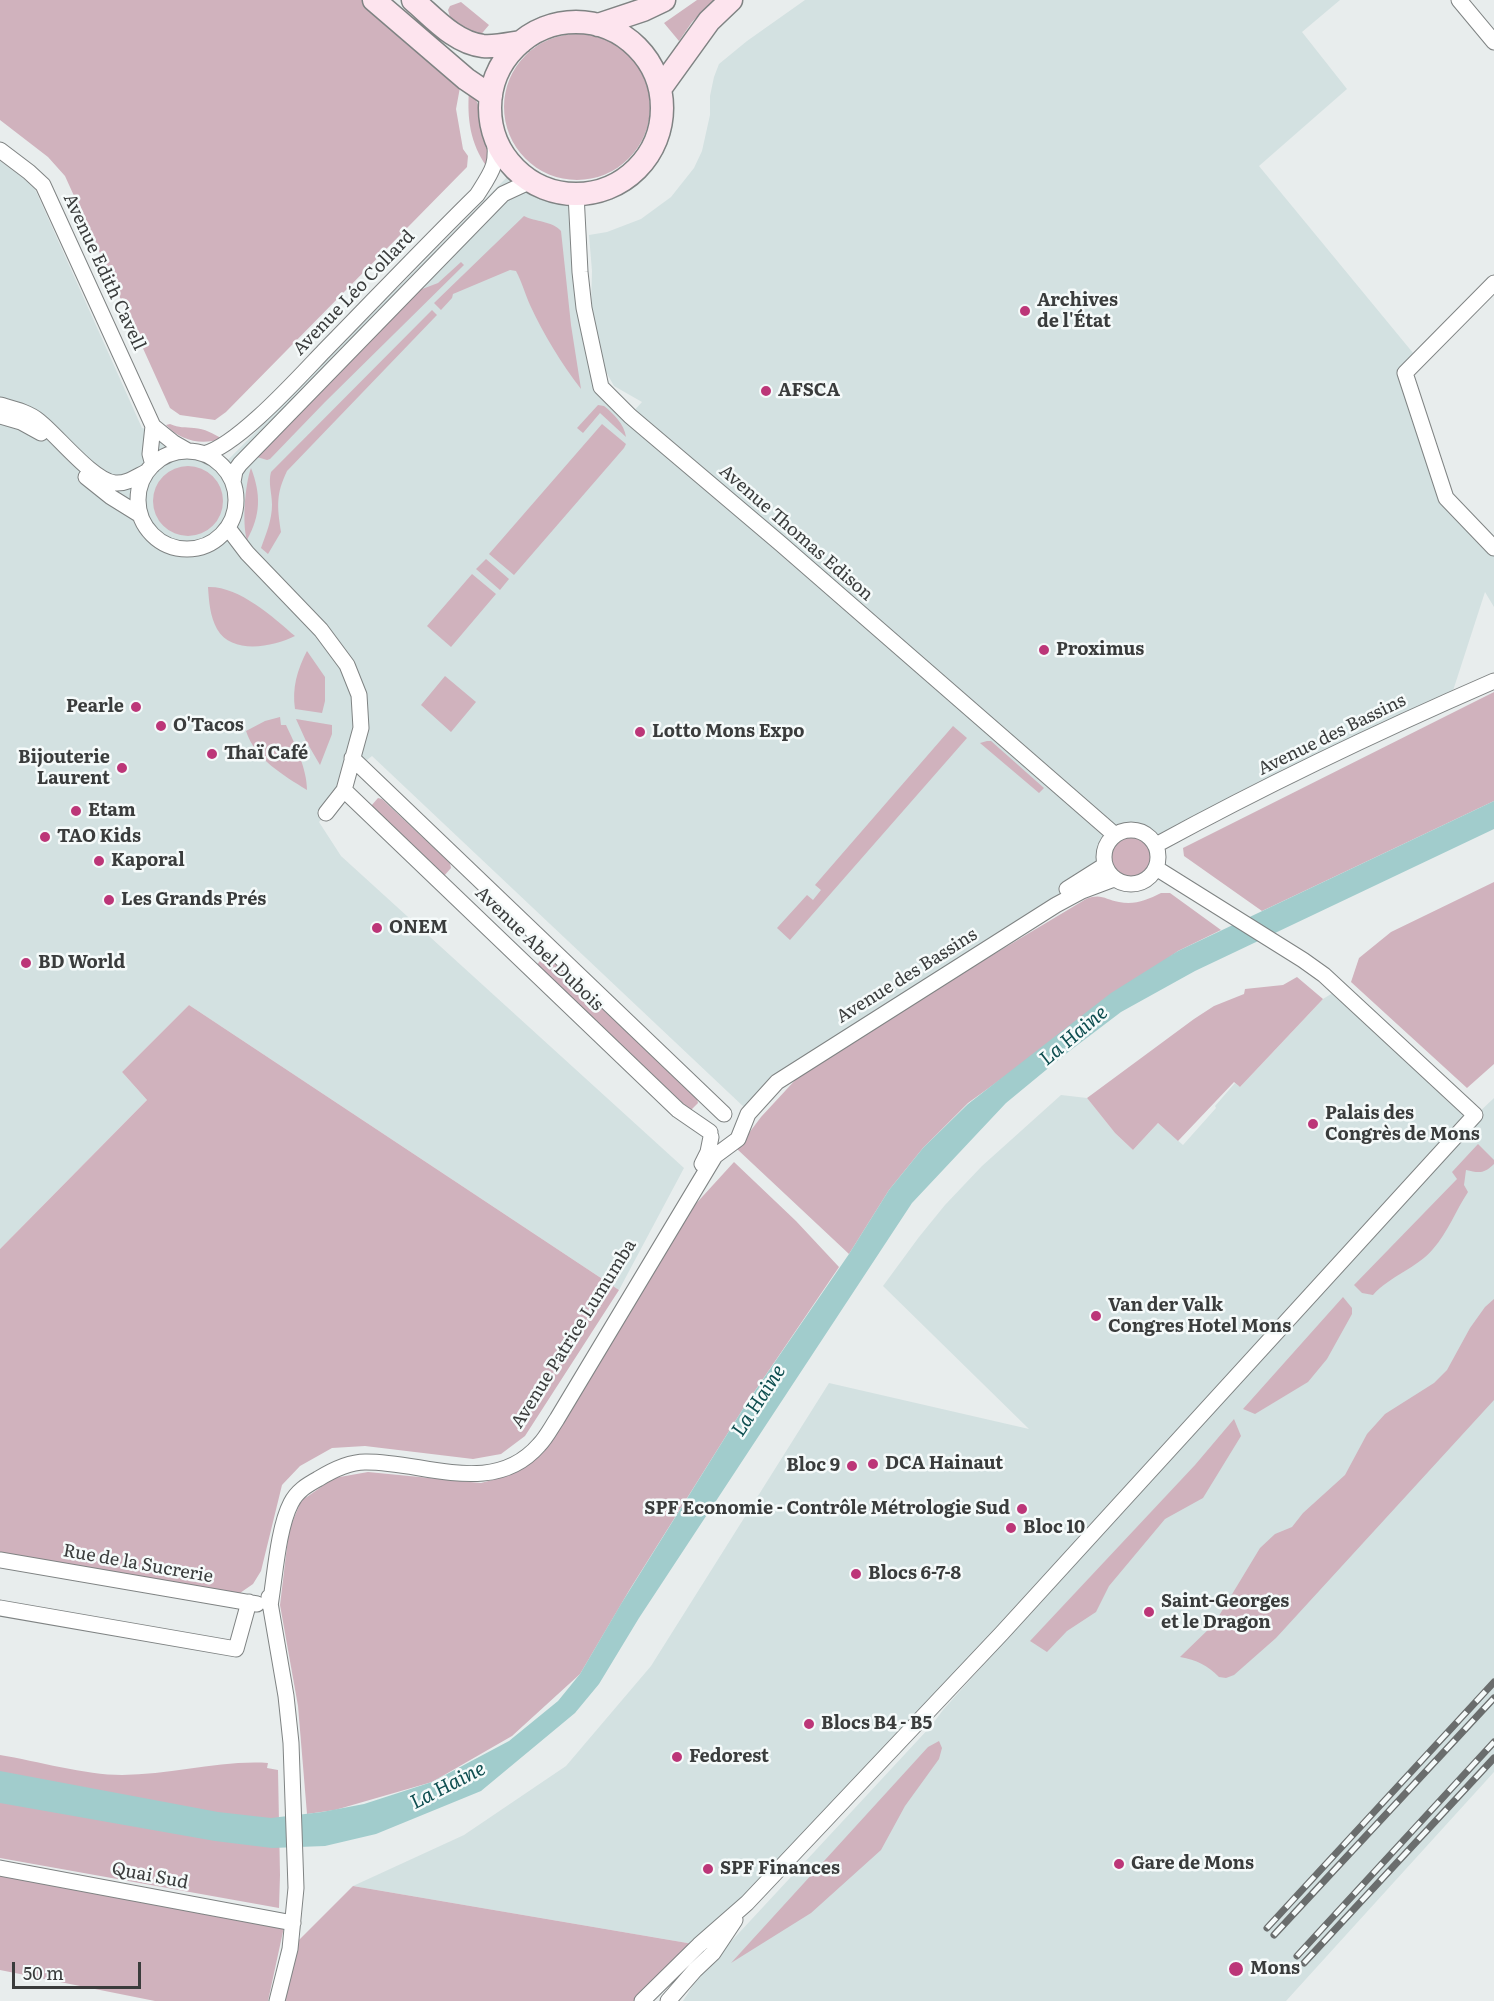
<!DOCTYPE html>
<html>
<head>
<meta charset="utf-8">
<style>
  body { margin:0 }
  #map { position:relative; width:1494px; height:2001px; overflow:hidden; background:#e8eded; font-family:Literata,serif }
  canvas { display:block }
  .scale { position:absolute; left:12px; top:1962px; width:129px; height:27px; box-sizing:border-box; border:3px solid #3a3c3c; border-top:0; padding-left:8px; font-size:18px; line-height:21px; white-space:nowrap; color:#3a3c3c; -webkit-text-stroke:4px #f5fafa; paint-order:stroke }
</style>
</head>
<body>
<div id="map">
<canvas width="1494" height="2001"></canvas>
<div class="scale">50 m</div>
</div>
<script>
const ctx = document.querySelector('canvas').getContext('2d');
ctx.lineJoin = 'round';
function fill(path, color) { ctx.fillStyle = color; ctx.fill(path, 'evenodd'); }
function trace(path, color, width, dash) { ctx.strokeStyle = color; ctx.lineWidth = width; ctx.lineCap = dash ? 'butt' : 'round'; ctx.setLineDash(dash || []); ctx.stroke(path); }
function write(font, color, halo, rows, align = 'center') {
  ctx.font = font + ' Literata,serif'; ctx.lineWidth = 5; ctx.setLineDash([]); ctx.textBaseline = 'middle'; ctx.strokeStyle = halo; ctx.fillStyle = color; for (const [text, x, y, turn = 0] of rows) {
    ctx.save(); ctx.translate(x, y); ctx.rotate((+turn || 0) * Math.PI / 180); ctx.textAlign = isNaN(turn) ? turn : align; if (halo) ctx.strokeText(text, 0, 0); ctx.fillText(text, 0, 0); ctx.restore();
  }
}
fill(new Path2D(`
  M 805,0 L 1340,0 L 1302,32 L 1347,89 L 1259,166 L 1418,359 L 1405,373 L 1446,498 L 1494,548 L 1494,607 L 1485,592 L 1450,700 L 1208,817 L 1079,887 L 777,1077 L 746,1109 L 372,756 L 348,775 L 344,790 L 319,822 L 341,856 L 684,1168 L 619,1290 L 189,1005 L 122,1072 L 147,1100 L 0,1249 L 0,161 L 23,178 L 35,189 L 142,428 L 164,434 L 174,443 L 188,451 L 204,454 L 222,466 L 515,169 L 531,181 L 553,191 L 576,194 L 580,272 L 589,339 L 601,387 L 630,415 L 642,402 L 614,386 L 601,363 L 595,339 L 591,308 L 592,271 L 589,235 L 607,232 L 641,219 L 671,197 L 694,168 L 702,151 L 710,115 L 710,96 L 714,77 L 719,64 L 747,41 Z
  M 1339,989 L 1476,1115 L 1494,1098 L 1494,1772 L 1286,2001 L 683,2001 L 699,1976 L 931,1726 L 943,1710 L 1413,1184 L 1205,1411 L 699,1945 L 353,1886 L 464,1835 L 566,1766 L 651,1666 L 829,1383 L 1029,1429 L 883,1286 L 919,1237 L 945,1205 L 982,1166 L 1061,1095 L 1087,1098 L 1115,1133 L 1133,1150 L 1158,1123 L 1183,1145 L 1216,1108 L 1215,1106 L 1235,1083 L 1240,1087 L 1323,999 Z`), '#d3e1e1');
fill(new Path2D(`
  M 0,0 L 367,0 L 461,82 L 456,109 L 463,149 L 468,156 L 467,167 L 226,412 L 215,420 L 180,415 L 170,408 L 65,176 L 48,157 L 0,120 Z
  M 697,0 L 714,0 L 692,22 L 679,41 L 664,23 Z
  M 461,2 L 489,25 L 478,38 L 452,24 L 448,10 L 450,6 Z
  M504 107a73 73 0 1 1 146 0a73 73 0 1 1-146 0Z
  M 469,90 C 483,102 489,150 487,167 C 470,143 467,119 469,90 Z
  M 524,216 C 535,222 553,221 561,231 L 571,325 L 581,389 C 561,363 544,335 530,305 C 525,294 522,282 516,271 L 510,270 L 453,294 L 452,298 L 441,310 L 434,303 Z
  M 461,262 L 464,265 L 325,402 L 270,459 L 267,460 L 257,457 L 417,291 L 438,283 Z
  M 432,310 L 437,315 L 436,316 L 287,471 C 276,494 277,506 281,532 L 268,554 L 261,548 C 266,534 272,520 272,505 C 272,493 268,483 271,472 Z
  M 598,405 L 604,406 C 614,414 624,424 626,437 L 600,413 L 583,433 L 577,428 Z
  M 170,424 C 179,428 185,427 194,428 C 205,429 213,433 222,439 C 200,445 181,441 166,425 Z
  M 602,424 L 626,444 L 624,448 L 514,575 L 489,554 Z
  M153 501a35 35 0 1 1 70 0a35 35 0 1 1-70 0Z
  M 251,468 C 261,494 261,515 247,540 C 242,524 245,484 251,468 Z
  M 486,559 L 509,579 L 500,590 L 476,569 Z
  M 472,574 L 496,594 L 451,647 L 427,626 Z
  M 208,587 C 239,586 273,617 295,636 C 273,647 232,655 217,629 C 210,616 209,602 208,587 Z
  M 307,651 L 325,677 L 325,701 L 322,713 L 295,709 C 292,688 297,670 307,651 Z
  M 445,676 L 476,702 L 451,732 L 421,705 Z
  M 1494,692 L 1494,801 L 1262,911 L 1184,856 L 1183,848 Z
  M 280,717 L 281,725 L 286,725 C 295,744 307,769 307,790 C 283,775 255,759 246,731 L 265,721 Z
  M 296,719 L 332,725 L 332,734 L 320,765 L 306,741 Z
  M 953,726 L 967,738 L 790,940 L 777,928 L 807,895 L 813,900 L 821,890 L 815,885 Z
  M 987,741 L 991,741 L 1044,788 L 1039,793 L 980,743 Z
  M 378,798 L 382,799 L 450,863 L 451,868 L 444,876 L 371,806 Z
  M1108 856a22 22 0 1 1 44 0a22 22 0 1 1-44 0Z
  M 1494,882 L 1494,1064 L 1467,1088 L 1351,982 L 1359,958 L 1391,932 Z
  M 1161,893 L 1170,893 L 1221,930 L 1178,951 L 968,1103 L 923,1148 L 889,1190 L 849,1254 L 737,1149 L 761,1117 L 798,1077 L 929,993 L 1086,899 C 1102,893 1105,900 1119,902 C 1135,905 1147,900 1161,893 Z
  M 543,957 L 548,957 L 697,1099 L 698,1103 L 689,1112 L 536,966 Z
  M 1297,977 L 1323,999 L 1240,1087 L 1234,1082 L 1178,1141 L 1158,1123 L 1133,1150 L 1115,1133 L 1087,1098 L 1194,1019 L 1214,1006 L 1244,994 L 1245,989 L 1283,985 Z
  M 189,1005 L 619,1290 L 525,1436 L 501,1454 L 473,1459 L 365,1446 L 332,1448 L 300,1466 L 282,1485 L 261,1571 L 253,1584 L 240,1593 L 0,1554 L 0,1249 L 147,1100 L 122,1072 Z
  M 1478,1144 L 1494,1160 L 1494,1164 C 1484,1174 1479,1173 1466,1170 L 1464,1185 L 1468,1192 C 1456,1210 1448,1232 1433,1249 C 1417,1268 1390,1276 1373,1295 L 1362,1293 L 1354,1285 L 1457,1179 L 1452,1172 Z
  M 734,1162 L 796,1221 L 839,1267 L 746,1404 L 630,1589 L 580,1674 L 512,1736 L 432,1782 L 335,1810 L 307,1814 L 298,1706 L 280,1605 L 289,1530 L 301,1501 L 334,1478 L 368,1472 L 481,1483 L 510,1475 L 545,1448 L 692,1208 Z
  M 1343,1297 L 1352,1308 L 1352,1314 L 1327,1359 L 1308,1382 L 1255,1414 L 1243,1409 Z
  M 1494,1299 L 1494,1400 L 1276,1638 L 1234,1675 L 1226,1678 L 1219,1677 C 1207,1665 1197,1660 1180,1657 L 1214,1624 L 1260,1548 L 1275,1534 L 1292,1527 L 1303,1513 L 1345,1475 L 1367,1434 L 1385,1414 L 1434,1383 L 1447,1370 L 1470,1328 L 1485,1307 Z
  M 1234,1419 L 1241,1436 L 1203,1498 L 1165,1519 L 1109,1586 L 1096,1612 L 1067,1631 L 1047,1652 L 1030,1641 L 1195,1465 Z
  M 939,1741 L 942,1748 L 939,1759 L 905,1806 L 881,1850 L 811,1913 L 731,1963 L 928,1747 Z
  M 0,1755 C 37,1761 85,1775 122,1775 C 171,1775 219,1760 268,1763 L 267,1768 L 278,1770 L 280,1875 L 279,1908 L 0,1858 Z
  M 0,1874 L 284,1927 L 268,2001 L 155,2001 L 0,1970 Z
  M 353,1886 L 699,1945 L 642,2001 L 277,2001 L 290,1949 Z`), '#d0b2bd');
fill(new Path2D(`
  M 1494,801 L 1494,829 L 1195,971 L 1121,1012 L 1063,1056 L 1006,1103 L 912,1203 L 639,1618 L 599,1684 L 575,1713 L 481,1791 L 376,1834 L 325,1846 L 272,1848 L 215,1841 L 0,1803 L 0,1771 L 218,1812 L 271,1818 L 322,1812 L 364,1804 L 432,1782 L 509,1741 L 558,1701 L 580,1674 L 621,1604 L 746,1404 L 849,1254 L 889,1190 L 923,1148 L 968,1104 L 1111,993 L 1178,951 Z`), '#a1cccc');
const street = new Path2D(`
  M 1459,0 L 1494,42
  M 0,150 L 29,172 L 43,185 L 153,426 L 174,443 L 188,451
  M 576,194 L 580,272 L 584,308 L 601,387 L 630,416 L 781,544 L 1115,835
  M 1494,283 L 1405,373 L 1446,498 L 1494,548
  M 0,405 C 14,409 28,412 39,421 C 58,436 93,481 115,483 C 127,484 136,477 146,472
  M 0,416 L 21,422 L 41,433
  M 153,426 L 150,454 L 153,465
  M138 500a49 49 0 1 1 98 0a49 49 0 1 1-98 0Z
  M 204,454 C 238,445 298,378 324,351 C 375,299 425,246 477,195 C 493,170 498,165 494,135
  M 86,477 L 111,497 L 140,515
  M 233,482 L 235,471 L 240,464 L 503,194 L 531,181
  M 228,528 L 247,553 L 321,630 L 347,665 L 359,695 L 361,728 L 344,790 L 326,813
  M 352,758 L 724,1114
  M 344,790 L 678,1110 L 710,1132
  M1104 857a27 27 0 1 1 54 0a27 27 0 1 1-54 0Z
  M 1156,845 C 1266,785 1379,731 1494,681
  M 1067,889 L 1105,865
  M 702,1164 L 708,1152 L 711,1137
  M 0,1560 L 257,1604
  M 269,1597 L 286,1696 L 291,1743 L 296,1888 L 290,1949 L 277,2001
  M 270,1606 C 275,1576 278,1528 291,1503 C 297,1491 307,1485 318,1479 C 331,1471 349,1462 365,1462 C 423,1461 493,1498 539,1445 C 546,1438 551,1428 557,1419 L 715,1156 L 738,1139 L 748,1114 L 777,1082 L 1056,905 L 1082,891 L 1114,879
  M 0,1608 L 236,1649 L 249,1602
  M 0,1868 L 293,1923
  M 642,2001 L 699,1945 L 747,1903 L 1002,1633 L 1475,1115 L 1324,975 L 1303,960 L 1156,868
  M 668,2001 L 695,1970 L 713,1953 L 735,1920`);
const secondary = new Path2D(`
  M 374,0 L 466,79 L 491,96
  M 413,0 C 433,17 455,43 483,46 C 496,47 508,44 521,42
  M490 108a86 86 0 1 1 172 0a86 86 0 1 1-172 0Z
  M 598,25 L 643,10 L 664,0
  M 660,89 L 709,21 L 731,0`);
trace(street, '#7f8383', 17);
trace(secondary, '#7f8383', 25);
trace(street, '#fff', 15);
trace(secondary, '#fde4ee', 22);
const rail = new Path2D(`
  M 1267,1928 L 1494,1682
  M 1274,1935 L 1494,1698
  M 1297,1956 L 1494,1742
  M 1304,1963 L 1494,1758`);
trace(rail, '#6a6d6d', 7);
trace(rail, '#f5fafa', 4.5, [14]);
for (const [x, y, r, color] of [
  [1025,311,6,"#bc3678"],
  [766,391,6,"#bc3678"],
  [1044,650,6,"#bc3678"],
  [136,707,6,"#bc3678"],
  [161,726,6,"#bc3678"],
  [640,732,6,"#bc3678"],
  [212,754,6,"#bc3678"],
  [122,768,6,"#bc3678"],
  [76,811,6,"#bc3678"],
  [45,837,6,"#bc3678"],
  [99,861,6,"#bc3678"],
  [109,900,6,"#bc3678"],
  [377,928,6,"#bc3678"],
  [26,963,6,"#bc3678"],
  [1313,1124,6,"#bc3678"],
  [1096,1316,6,"#bc3678"],
  [873,1464,6,"#bc3678"],
  [852,1466,6,"#bc3678"],
  [1022,1509,6,"#bc3678"],
  [1011,1528,6,"#bc3678"],
  [856,1574,6,"#bc3678"],
  [1149,1612,6,"#bc3678"],
  [809,1724,6,"#bc3678"],
  [677,1757,6,"#bc3678"],
  [1119,1864,6,"#bc3678"],
  [708,1869,6,"#bc3678"],
  [1236,1969,8,"#bc3678"]
]) { const dot = new Path2D(); dot.arc(x, y, r, 0, 2 * Math.PI); ctx.fillStyle = color; ctx.fill(dot); trace(dot, '#f5fafa', 2); }
write('18px', '#3a3c3c', '#f5fafa', [
  ["Avenue Edith Cavell",104,272,65],
  ["Avenue Léo Collard",354,293,-46],
  ["Avenue Thomas Edison",796,533,41],
  ["Avenue des Bassins",1332,735,-26],
  ["Avenue Abel Dubois",539,949,44],
  ["Avenue des Bassins",907,976,-32],
  ["Avenue Patrice Lumumba",574,1334,-58],
  ["Rue de la Sucrerie",138,1564,10],
  ["Quai Sud",150,1876,11]
]);
write('bold 18px', '#3a3c3c', '#f5fafa', [
  ["Archives",1037,301],
  ["de l'État",1037,322],
  ["AFSCA",778,391],
  ["Proximus",1056,650],
  ["Pearle",124,707,"right"],
  ["O'Tacos",173,726],
  ["Lotto Mons Expo",652,732],
  ["Thaï Café",224,754],
  ["Bijouterie",110,758,"right"],
  ["Laurent",110,779,"right"],
  ["Etam",88,811],
  ["TAO Kids",57,837],
  ["Kaporal",111,861],
  ["Les Grands Prés",121,900],
  ["ONEM",389,928],
  ["BD World",38,963],
  ["Palais des",1325,1114],
  ["Congrès de Mons",1325,1135],
  ["Van der Valk",1108,1306],
  ["Congres Hotel Mons",1108,1327],
  ["DCA Hainaut",885,1464],
  ["Bloc 9",840,1466,"right"],
  ["SPF Economie - Contrôle Métrologie Sud",1010,1509,"right"],
  ["Bloc 10",1023,1528],
  ["Blocs 6-7-8",868,1574],
  ["Saint-Georges",1161,1602],
  ["et le Dragon",1161,1623],
  ["Blocs B4 - B5",821,1724],
  ["Fedorest",689,1757],
  ["Gare de Mons",1131,1864],
  ["SPF Finances",720,1869],
  ["Mons",1250,1969]
], 'left');
write('italic 20px', '#0e4e50', '#f5fafa', [
  ["La Haine",1074,1036,-40],
  ["La Haine",759,1401,-57],
  ["La Haine",448,1786,-27]
]);
</script>
</body>
</html>
